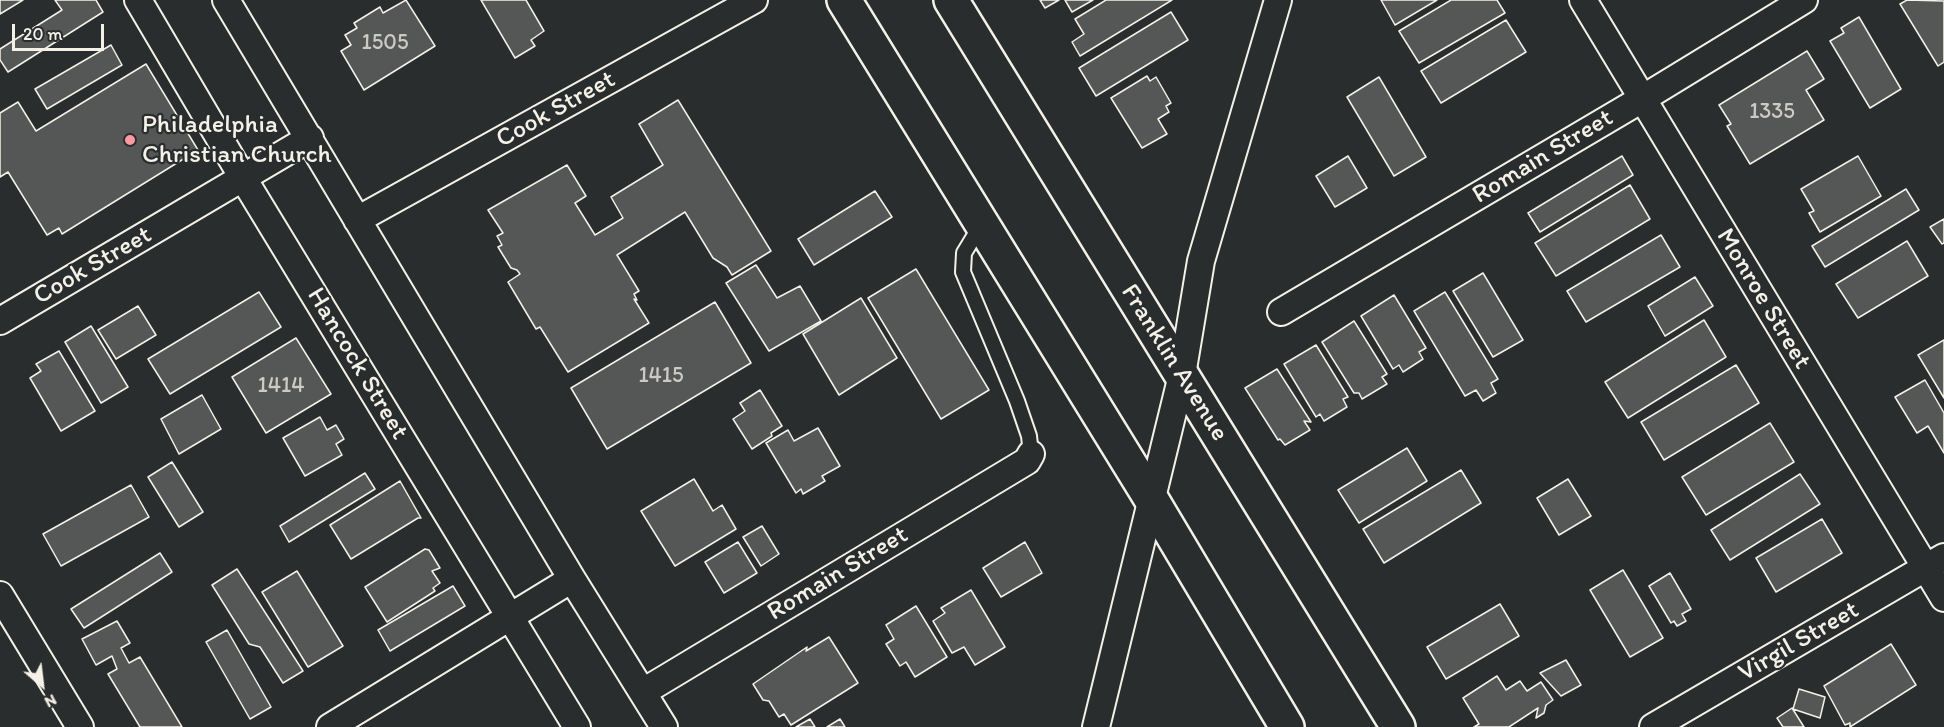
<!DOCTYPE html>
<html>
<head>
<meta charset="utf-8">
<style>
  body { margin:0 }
  #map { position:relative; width:1944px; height:727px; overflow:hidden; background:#2a2d2e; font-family:Itim,sans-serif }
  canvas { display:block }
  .north { position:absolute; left:12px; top:655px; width:60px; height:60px; -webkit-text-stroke:4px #2a2d2e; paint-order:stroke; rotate:152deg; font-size:16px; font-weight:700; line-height:24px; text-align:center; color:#f4f1e8 }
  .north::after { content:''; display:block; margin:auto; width:21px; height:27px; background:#f4f1e8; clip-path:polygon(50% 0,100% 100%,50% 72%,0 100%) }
  .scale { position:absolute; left:12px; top:24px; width:92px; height:27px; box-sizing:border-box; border:3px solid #f4f1e8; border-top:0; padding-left:8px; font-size:18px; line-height:21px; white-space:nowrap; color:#f4f1e8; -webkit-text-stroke:4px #2a2d2e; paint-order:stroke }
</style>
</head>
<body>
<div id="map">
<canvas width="1944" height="727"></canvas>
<div class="north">N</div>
<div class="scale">20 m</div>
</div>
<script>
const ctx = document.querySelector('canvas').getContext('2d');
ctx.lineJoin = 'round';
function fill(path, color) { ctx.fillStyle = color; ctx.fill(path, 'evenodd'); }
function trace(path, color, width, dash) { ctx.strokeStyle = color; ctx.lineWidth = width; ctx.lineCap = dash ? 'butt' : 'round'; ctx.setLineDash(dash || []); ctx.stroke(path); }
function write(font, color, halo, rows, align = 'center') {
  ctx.font = font + ' Itim,sans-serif'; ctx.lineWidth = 4.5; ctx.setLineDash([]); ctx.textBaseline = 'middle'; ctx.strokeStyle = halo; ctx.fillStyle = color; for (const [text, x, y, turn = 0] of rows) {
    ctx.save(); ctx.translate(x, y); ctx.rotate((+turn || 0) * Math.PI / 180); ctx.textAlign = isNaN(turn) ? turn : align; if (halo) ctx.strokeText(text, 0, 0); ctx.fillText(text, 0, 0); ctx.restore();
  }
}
const building = new Path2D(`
  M 0,0 L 23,0 L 0,14 Z
  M 55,0 L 96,0 L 103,12 L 8,72 L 0,60 L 0,49 L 62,10 Z
  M 406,0 L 435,46 L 364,90 L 341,51 L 351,45 L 345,35 L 357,28 L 354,23 L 380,7 L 383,13 Z
  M 481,0 L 526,0 L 544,31 L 531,40 L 535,46 L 515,58 Z
  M 1040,0 L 1059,0 L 1045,8 Z
  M 1065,0 L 1093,0 L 1072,12 Z
  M 1106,0 L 1172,0 L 1080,56 L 1072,42 L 1084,34 L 1075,19 Z
  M 1381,0 L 1437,0 L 1395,25 Z
  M 1451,0 L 1497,0 L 1505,13 L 1419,63 L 1399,31 Z
  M 1907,0 L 1944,1 L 1944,62 L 1938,66 L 1900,4 Z
  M 1171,12 L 1188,40 L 1096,96 L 1079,68 Z
  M 1859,17 L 1901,89 L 1870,108 L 1830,41 L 1844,33 L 1841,28 Z
  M 1506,20 L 1526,52 L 1441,103 L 1421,71 Z
  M 111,45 L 122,65 L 47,109 L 35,89 Z
  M 1807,51 L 1824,79 L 1806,90 L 1824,120 L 1750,164 L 1727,126 L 1731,124 L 1719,105 Z
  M 146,64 L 198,150 L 62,234 L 59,228 L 47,235 L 8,172 L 0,177 L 0,113 L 18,102 L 36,131 Z
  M 1147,76 L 1150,81 L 1156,77 L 1171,103 L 1166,106 L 1169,112 L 1158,119 L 1167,134 L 1142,148 L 1111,98 Z
  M 1379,77 L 1426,157 L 1394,176 L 1347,97 Z
  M 678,100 L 771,251 L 732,275 L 727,267 L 713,258 L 685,212 L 617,255 L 639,291 L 634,294 L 637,300 L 634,299 L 649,323 L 568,372 L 540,327 L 536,329 L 508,282 L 520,274 L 517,270 L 511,268 L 498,247 L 502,245 L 497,236 L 503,233 L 488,210 L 567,165 L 586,196 L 575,203 L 595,235 L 623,218 L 611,197 L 663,165 L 639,124 Z
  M 1348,156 L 1367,188 L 1335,207 L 1316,176 Z
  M 1622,156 L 1633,175 L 1540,232 L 1528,213 Z
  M 1858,156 L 1881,196 L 1820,232 L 1809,213 L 1814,211 L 1801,189 Z
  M 1630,185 L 1650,219 L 1556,276 L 1535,243 Z
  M 1906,189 L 1919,210 L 1825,267 L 1812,246 Z
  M 875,191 L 892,217 L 814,265 L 798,239 Z
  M 1944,219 L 1944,243 L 1942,244 L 1930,227 Z
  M 1661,235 L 1680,267 L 1586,322 L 1567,291 Z
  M 1907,241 L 1928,276 L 1858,318 L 1836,284 Z
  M 756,265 L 777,298 L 800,286 L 821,321 L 769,351 L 726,283 Z
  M 916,269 L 989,390 L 941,419 L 868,298 Z
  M 1483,273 L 1523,340 L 1493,357 L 1453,291 Z
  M 1695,277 L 1713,306 L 1665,336 L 1648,306 Z
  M 259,292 L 281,327 L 170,394 L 148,359 Z
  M 1445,292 L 1498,379 L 1491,383 L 1496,393 L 1483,401 L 1476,390 L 1465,396 L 1414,311 Z
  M 1394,295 L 1426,348 L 1419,352 L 1423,359 L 1403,372 L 1399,365 L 1393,369 L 1361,316 Z
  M 861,298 L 897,358 L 839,395 L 803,334 Z
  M 715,302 L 751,363 L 607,449 L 571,388 Z
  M 138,306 L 156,335 L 116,359 L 98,330 Z
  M 1704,320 L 1726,357 L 1628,418 L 1605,382 Z
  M 1354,321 L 1387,374 L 1382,377 L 1387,384 L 1362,399 L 1359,393 L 1354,393 L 1322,342 Z
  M 91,326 L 128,387 L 101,403 L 65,342 Z
  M 296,338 L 331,394 L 266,433 L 232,377 Z
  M 1944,340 L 1944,398 L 1918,355 Z
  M 1316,345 L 1348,397 L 1343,399 L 1347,407 L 1324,421 L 1320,414 L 1316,417 L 1284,364 Z
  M 59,351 L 95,411 L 61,431 L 30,378 L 41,371 L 36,364 Z
  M 1736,365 L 1759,403 L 1664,460 L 1641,422 Z
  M 1277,369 L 1311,422 L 1304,421 L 1310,430 L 1285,445 L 1280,439 L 1278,440 L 1245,388 Z
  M 1925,380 L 1944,413 L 1944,453 L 1928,426 L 1917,433 L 1895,397 Z
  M 760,390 L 782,426 L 771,433 L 772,436 L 752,449 L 733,419 L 745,411 L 740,403 Z
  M 202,395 L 221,429 L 179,454 L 161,419 Z
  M 320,417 L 327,430 L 336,425 L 344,439 L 336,444 L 342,455 L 305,476 L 283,438 Z
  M 1770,423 L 1794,462 L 1706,515 L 1682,477 Z
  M 818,428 L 840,466 L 822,476 L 825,481 L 803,494 L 801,489 L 796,493 L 766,443 L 788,430 L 794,441 Z
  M 1407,448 L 1427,481 L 1359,523 L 1338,490 Z
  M 172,462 L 203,512 L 179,527 L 148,477 Z
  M 1461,470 L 1481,503 L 1384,563 L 1363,529 Z
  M 365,473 L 375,489 L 289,542 L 280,526 Z
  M 1800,474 L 1820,504 L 1730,560 L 1711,530 Z
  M 694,479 L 713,511 L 722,505 L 736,529 L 675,566 L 641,511 Z
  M 1568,479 L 1591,516 L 1559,535 L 1537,498 Z
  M 400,481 L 421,518 L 418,518 L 351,559 L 330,525 Z
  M 131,485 L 149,517 L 61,566 L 43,534 Z
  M 1822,519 L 1842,553 L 1776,592 L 1756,558 Z
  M 762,526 L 779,554 L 761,566 L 743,537 Z
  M 738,542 L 757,573 L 724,593 L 705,562 Z
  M 1025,542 L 1042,573 L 1001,597 L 983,568 Z
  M 425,549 L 429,550 L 440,568 L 432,571 L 440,583 L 433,588 L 435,591 L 387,622 L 365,587 Z
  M 160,553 L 172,572 L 84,628 L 71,609 Z
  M 237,569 L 303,671 L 283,683 L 260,647 L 249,644 L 212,585 Z
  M 1623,570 L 1663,638 L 1630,657 L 1590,590 Z
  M 297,571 L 343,646 L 308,667 L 262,592 Z
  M 1670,573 L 1691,609 L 1682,614 L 1686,621 L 1677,626 L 1674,621 L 1671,623 L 1649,586 Z
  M 453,586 L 465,606 L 390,651 L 378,630 Z
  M 971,590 L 1005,647 L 975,665 L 964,647 L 952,653 L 933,621 L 945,613 L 941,608 Z
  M 1500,604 L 1519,636 L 1446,679 L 1427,647 Z
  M 916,606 L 947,657 L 915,677 L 906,662 L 900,666 L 886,644 L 894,639 L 886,625 Z
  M 117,621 L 130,643 L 121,648 L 129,663 L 140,657 L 182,727 L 140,727 L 108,674 L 117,669 L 112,656 L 96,665 L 82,639 Z
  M 227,630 L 271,707 L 250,719 L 206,642 Z
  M 829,637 L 858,683 L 791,725 L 784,714 L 779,717 L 769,701 L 763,700 L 753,684 L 807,647 L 806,651 Z
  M 1891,644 L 1916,685 L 1850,727 L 1850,723 L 1845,725 L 1824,686 Z
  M 1566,660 L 1581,685 L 1561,696 L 1540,673 Z
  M 1497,676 L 1506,690 L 1520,681 L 1527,691 L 1541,682 L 1553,700 L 1546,705 L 1544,713 L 1536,718 L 1538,708 L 1509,727 L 1474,727 L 1479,724 L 1463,698 Z
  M 1799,689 L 1825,697 L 1820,718 L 1793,709 Z
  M 1792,708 L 1804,727 L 1783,727 L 1777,718 Z
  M 810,719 L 815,727 L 796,727 Z
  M 840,719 L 845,727 L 827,727 Z`);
fill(building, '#555756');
trace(building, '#f4f1e8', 1.5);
const lane = new Path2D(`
  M 981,225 L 964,253 L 963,272 L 1017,401 L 1029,436 L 1031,454`);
const street = new Path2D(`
  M 138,0 L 243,178 L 577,727
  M 226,0 L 572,579 L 664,727
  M 1583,0 L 1944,598
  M 357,220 L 754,0
  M 1281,312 L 1642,99 L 1804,0
  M 0,321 L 310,138
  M 0,595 L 80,727
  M 643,692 L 1027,461 L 1031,454
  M 330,727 L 572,579
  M 1096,727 L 1182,375 L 1201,261 L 1278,0
  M 1653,727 L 1944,557`);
const secondary = new Path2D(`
  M 844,0 L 1150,497 L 1287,727
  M 951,0 L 1398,727`);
trace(lane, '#f4f1e8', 18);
trace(street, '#f4f1e8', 30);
trace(secondary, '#f4f1e8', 38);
trace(lane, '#2a2d2e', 14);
trace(street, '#2a2d2e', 26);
trace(secondary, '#2a2d2e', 33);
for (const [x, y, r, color] of [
  [130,140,6,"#ff9aa2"]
]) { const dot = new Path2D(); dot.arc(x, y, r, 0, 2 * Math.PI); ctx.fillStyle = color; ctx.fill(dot); trace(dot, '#2a2d2e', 2); }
write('22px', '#cccac4', null, [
  ["1505",385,43],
  ["1335",1772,112],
  ["1415",661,376],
  ["1414",281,386]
]);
write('26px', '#f4f1e8', '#2a2d2e', [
  ["Cook Street",556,110,-29],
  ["Romain Street",1543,157,-31],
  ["Cook Street",93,266,-30],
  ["Monroe Street",1763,299,59],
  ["Franklin Avenue",1174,363,58],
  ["Hancock Street",357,364,59],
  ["Romain Street",838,574,-31],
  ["Virgil Street",1799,642,-30]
]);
write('26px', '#f4f1e8', '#2a2d2e', [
  ["Philadelphia",142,125],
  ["Christian Church",142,155]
], 'left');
</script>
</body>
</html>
